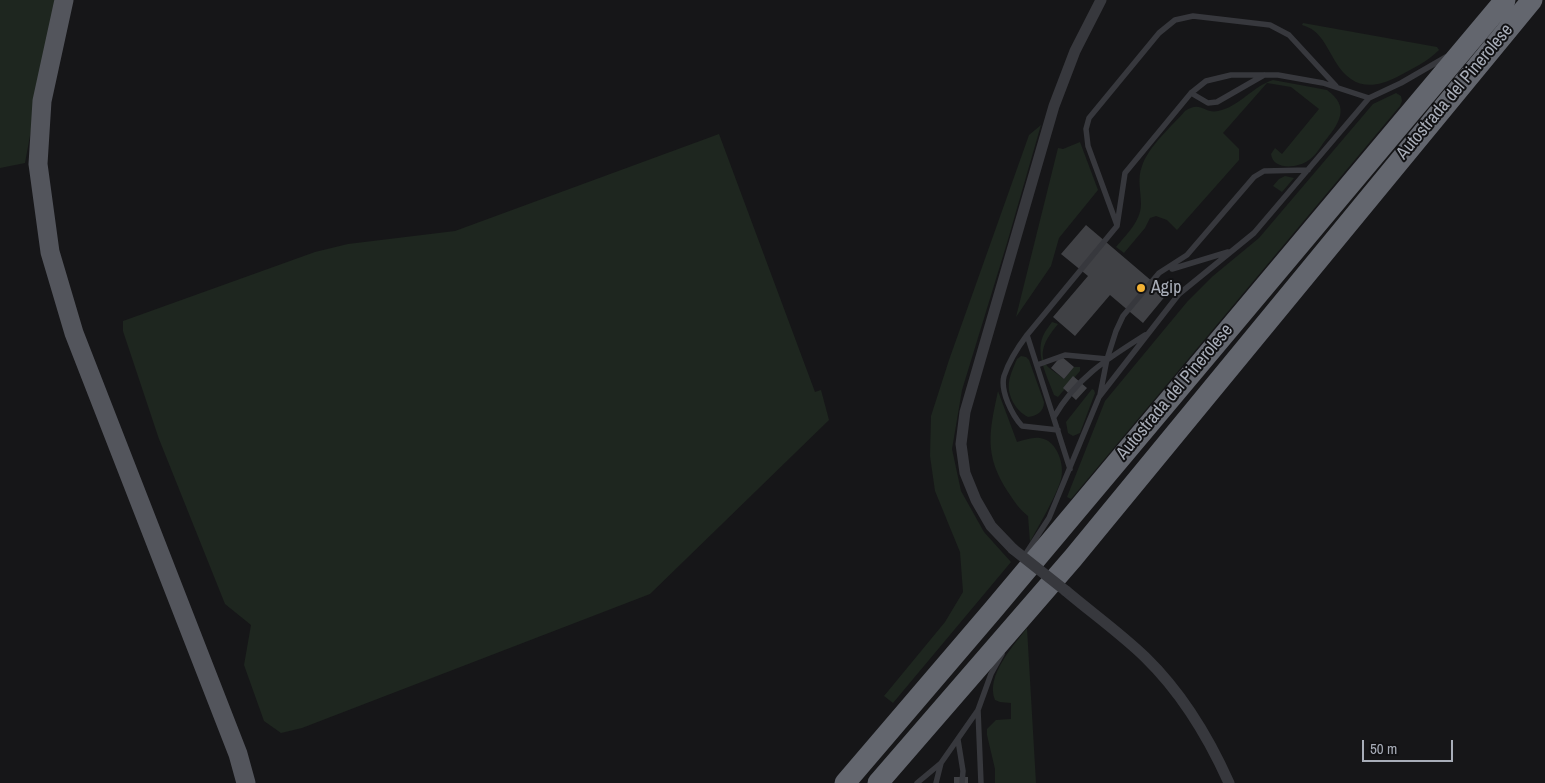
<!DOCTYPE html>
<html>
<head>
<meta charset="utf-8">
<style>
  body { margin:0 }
  #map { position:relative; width:1545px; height:783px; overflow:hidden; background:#161618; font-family:"Archivo Narrow",sans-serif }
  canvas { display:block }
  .scale { position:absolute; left:1362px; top:740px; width:91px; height:22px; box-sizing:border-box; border:2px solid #a8adb8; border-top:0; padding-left:6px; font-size:15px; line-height:18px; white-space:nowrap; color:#a8adb8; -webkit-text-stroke:4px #111113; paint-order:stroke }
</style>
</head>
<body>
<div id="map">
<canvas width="1545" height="783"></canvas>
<div class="scale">50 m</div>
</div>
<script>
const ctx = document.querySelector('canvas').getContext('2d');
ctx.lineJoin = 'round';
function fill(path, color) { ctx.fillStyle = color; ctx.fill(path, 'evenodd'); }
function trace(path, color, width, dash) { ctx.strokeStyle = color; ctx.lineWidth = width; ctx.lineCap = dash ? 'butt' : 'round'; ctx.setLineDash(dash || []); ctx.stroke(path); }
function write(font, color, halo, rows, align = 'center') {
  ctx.font = font + ' "Archivo Narrow",sans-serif'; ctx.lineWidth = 4; ctx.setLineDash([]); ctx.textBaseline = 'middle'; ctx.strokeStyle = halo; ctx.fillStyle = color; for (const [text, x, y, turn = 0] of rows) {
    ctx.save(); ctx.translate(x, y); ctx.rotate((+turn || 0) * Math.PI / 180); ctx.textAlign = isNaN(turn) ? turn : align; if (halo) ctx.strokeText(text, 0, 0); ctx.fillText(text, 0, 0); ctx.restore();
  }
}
fill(new Path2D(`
  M 0,0 L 55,0 L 25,163 L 0,168 Z
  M 1303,23 L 1437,47 L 1439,50 C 1427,62 1412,69 1397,77 C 1371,90 1351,88 1335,61 C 1329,51 1323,37 1313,30 C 1310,28 1306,26 1302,25 Z
  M 1273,80 L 1327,90 C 1351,107 1339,124 1324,142 C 1320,148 1315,156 1309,160 C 1299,168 1273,171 1271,154 L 1275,148 L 1282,154 L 1319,109 L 1291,87 L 1267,83 L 1223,133 L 1239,149 L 1239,160 L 1177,230 L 1167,220 L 1156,216 L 1150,218 L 1145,228 L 1124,253 L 1116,247 C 1126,235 1141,221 1141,204 C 1141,191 1137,179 1142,166 C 1148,147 1172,126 1185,111 C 1201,100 1204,114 1218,111 C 1239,107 1253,86 1273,80 Z
  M 1396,93 L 1401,96 L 1402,101 L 1400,106 L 1071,499 L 1067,497 L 1105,401 L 1187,302 L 1213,276 L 1259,238 L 1373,104 Z
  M 1041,125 L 1007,243 L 962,390 L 952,449 L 961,491 L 984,532 L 1011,562 L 893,703 L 884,696 L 945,622 L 963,592 L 960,552 L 935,491 L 930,456 L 931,416 L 949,360 L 1029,135 Z
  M 719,134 L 815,392 L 821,390 L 829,420 L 650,594 L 302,728 L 281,733 L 264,721 L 244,665 L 251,625 L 225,604 L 159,439 L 123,331 L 123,321 L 315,252 L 348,244 L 455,231 Z
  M 1080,142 L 1098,190 L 1059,238 L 1051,266 L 1016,317 L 1058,148 L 1063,149 Z
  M 1285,176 L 1294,178 L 1282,192 L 1273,186 L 1279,179 Z
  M 1052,322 L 1058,324 C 1049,335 1035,353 1048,367 C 1053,371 1059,375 1064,379 L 1074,367 L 1080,367 L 1080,371 L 1058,397 L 1054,395 C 1048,378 1035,355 1043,336 C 1045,331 1049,326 1052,322 Z
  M 1021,356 L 1026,357 L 1029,360 L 1044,402 C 1044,412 1036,416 1028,417 C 1016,411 1007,396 1009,382 C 1010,375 1014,366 1017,359 Z
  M 1092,389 L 1094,390 L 1095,393 L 1080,433 L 1073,436 L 1068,433 L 1066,422 Z
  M 998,391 L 1017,442 C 1025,440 1032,437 1040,438 C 1057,440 1065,465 1061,479 C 1056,497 1039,525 1030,542 L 1028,516 C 1020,510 1014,501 1008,492 C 984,455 989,433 998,391 Z
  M 1027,628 L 1036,783 L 995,783 L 995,769 L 987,735 L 987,729 L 996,720 L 1011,719 L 1011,703 L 1000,702 L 995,700 C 985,676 1014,645 1027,628 Z`), '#1e261f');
fill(new Path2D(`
  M 1086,225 L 1167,294 L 1143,323 L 1110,295 L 1075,336 L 1053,317 L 1088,276 L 1061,254 Z
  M 1061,356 L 1074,367 L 1064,379 L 1051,368 Z
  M 1073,376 L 1087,388 L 1076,400 L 1063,388 Z
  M 954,777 L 968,777 L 968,783 L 954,783 Z`), '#404145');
trace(new Path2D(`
  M 1191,93 L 1208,103 L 1217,102 L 1264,75
  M 1117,225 L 1088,146 L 1086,129 L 1089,118 L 1159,33 L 1175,20 L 1193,16 L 1270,25 L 1289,35 L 1336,86
  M 1172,269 L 1228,252
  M 1027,335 C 1018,347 1009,361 1004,376 C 1000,391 1012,415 1022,426 L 1058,430
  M 1037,365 L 1065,355 L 1107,359
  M 1100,395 L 1107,359 L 1116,331 L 1123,316 L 1159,273 L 1187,255 L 1254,177 L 1264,171 L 1308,170
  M 1054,417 C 1077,377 1107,359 1145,335
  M 1070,469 L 1027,335 L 1117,226 L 1125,173 L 1191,93 L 1206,81 L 1231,75 L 1278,75 L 1323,83 L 1369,98
  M 1023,558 L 1049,518 L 1099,397 L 1179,294 L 1254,233 L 1369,98 L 1401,83 L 1446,57
  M 978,710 L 981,783
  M 958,740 L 963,771 L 962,783
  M 917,783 L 941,763
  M 936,783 L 941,763 L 978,710 L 991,674 L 1002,654`), '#37383d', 5.5);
trace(new Path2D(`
  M 1013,549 L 991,526 L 976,500 L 965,473 L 961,444 L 965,412 L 1054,106 L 1075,51 L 1101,0
  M 1066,591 C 1092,613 1120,633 1145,657 C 1182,693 1208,736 1229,783`), '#37383d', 11);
trace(new Path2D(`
  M 64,0 L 42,101 L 38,164 L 50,252 L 74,333 L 238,754 L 246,783`), '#53555c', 19);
trace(new Path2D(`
  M 845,783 L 993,610 L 1505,0
  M 878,783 L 1073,558 L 1532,0`), '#63666e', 21);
trace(new Path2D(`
  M 1013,549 L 1066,591`), '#37383d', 11);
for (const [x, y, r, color] of [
  [1141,288,5,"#f2b134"]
]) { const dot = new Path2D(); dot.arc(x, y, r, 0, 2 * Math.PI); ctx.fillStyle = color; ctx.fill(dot); trace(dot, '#111113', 2); }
write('18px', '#a8adb8', '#111113', [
  ["Autostrada del Pinerolese",1455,92,-50],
  ["Autostrada del Pinerolese",1175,392,-50]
]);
write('18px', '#a8adb8', '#111113', [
  ["Agip",1151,288]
], 'left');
</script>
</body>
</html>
